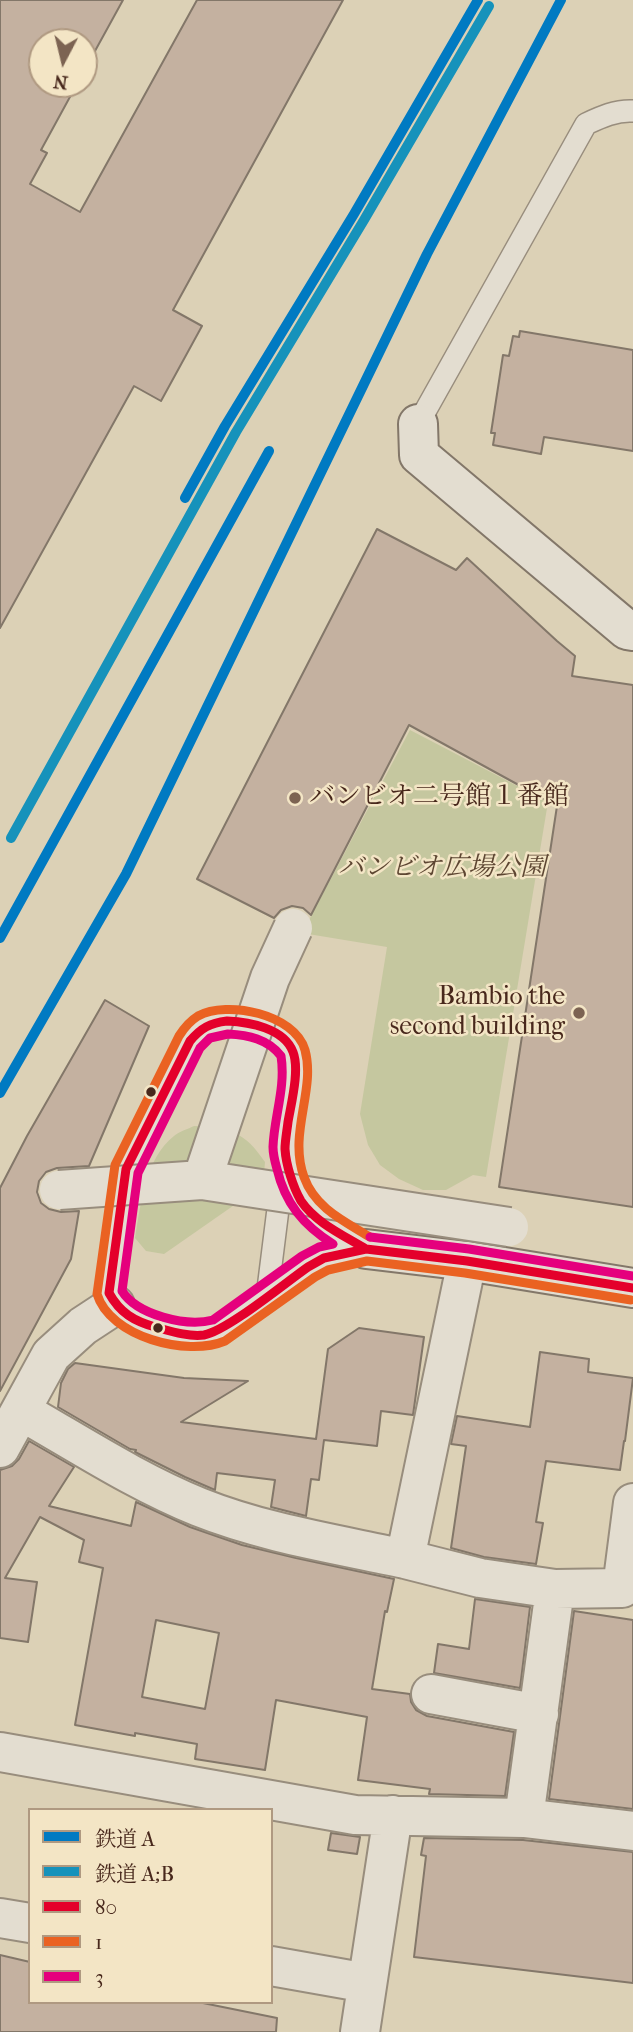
<!DOCTYPE html>
<html>
<head>
<meta charset="utf-8">
<style>
	body { margin:0 }
	#map { position:relative; width:633px; height:2032px; overflow:hidden; background:#dcd1b6; font-family:"IM FELL French Canon","Noto Serif JP",serif }
	canvas { display:block }
	.legend { position:absolute; left:28px; top:1808px; width:245px; height:196px; box-sizing:border-box; background:#f3e5c5; border:2px solid #af9981; margin:0; padding:9px 12px; list-style:none; font-size:21px; color:#48281c }
	.legend li { display:flex; align-items:center; gap:14px; height:35px }
	.legend b { width:35px; border:2px solid #af9981 }
	.north { position:absolute; left:28px; top:28px; width:70px; height:70px; box-sizing:border-box; background:#f3e5c5; border:2px solid #af9981; border-radius:50%; rotate:187deg; font-size:19px; font-weight:700; line-height:28px; text-align:center; color:#48281c }
	.north::after { content:''; display:block; margin:auto; width:24px; height:32px; background:#7c6352; clip-path:polygon(50% 0,100% 100%,50% 72%,0 100%) }
</style>
</head>
<body>
<div id="map">
<canvas width="633" height="2032"></canvas>
<ul class="legend">
<li><b style="height:9px;background:#007ac2"></b>鉄道 A</li>
<li><b style="height:9px;background:#1692bb"></b>鉄道 A;B</li>
<li><b style="height:9px;background:#e4002b"></b>80</li>
<li><b style="height:9px;background:#ea6222"></b>1</li>
<li><b style="height:9px;background:#e5007d"></b>3</li>
</ul>
<div class="north">N</div>
</div>
<script>
const ctx = document.querySelector('canvas').getContext('2d');
ctx.lineJoin = 'round';
function paint(path, color) { ctx.fillStyle = color; ctx.fill(path, 'evenodd'); }
function strokePath(path, color, width, dash) { ctx.strokeStyle = color; ctx.lineWidth = width; ctx.lineCap = dash ? 'butt' : 'round'; ctx.setLineDash(dash || []); ctx.stroke(path); }
function drawText(font, color, halo, rows, align = 'center') {
  ctx.font = font + ' "IM FELL French Canon","Noto Serif JP",serif'; ctx.lineWidth = 5; ctx.setLineDash([]); ctx.textBaseline = 'middle'; ctx.strokeStyle = halo; ctx.fillStyle = color; for (const [text, x, y, turn = 0] of rows) {
    ctx.save(); ctx.translate(x, y); ctx.rotate((+turn || 0) * Math.PI / 180); ctx.textAlign = isNaN(turn) ? turn : align; if (halo) ctx.strokeText(text, 0, 0); ctx.fillText(text, 0, 0); ctx.restore();
  }
}
paint(new Path2D(`
	M410 730 548 802 486 1177 473 1175 446 1190H423L399 1179 380 1165 368 1145 360 1114 387 947 302 933Z
	M194 1126C229 1127 245 1132 265 1162L263 1185 164 1254 146 1251 135 1238C141 1203 145 1159 174 1136 180 1131 188 1129 194 1126Z`), '#c5c79f');
const building = new Path2D(`
	M0 0H123L84 71V42H42V84H77L41 150 47 153 30 184 80 212 197 0H343L173 310 202 326 161 401 134 386 0 628Z
	M520 331 633 350V451L544 437 541 454 493 445 495 433H491L503 355 509 356 513 336 519 337Z
	M377 529 456 570 467 558 557 641 575 656 572 676 633 685V1207L499 1187 557 806 409 725 311 915 303 908 292 906 281 910 274 918 197 879Z
	M105 1000 149 1026 89 1166 57 1168 46 1172 39 1181 37 1192 41 1203 49 1209 61 1212 79 1211 71 1259 0 1391V1188L27 1136Z
	M359 1328 424 1337 413 1415 381 1411 377 1446 324 1440 319 1480 311 1479 306 1516 271 1507 275 1480 217 1473 215 1490 185 1477 135 1452 136 1450 130 1449 58 1407 61 1383 68 1369 75 1363 184 1378 248 1381 181 1422 316 1439 328 1349Z
	M540 1352 589 1359 588 1372 633 1378 625 1441H624L620 1470 546 1461 536 1522 543 1523 536 1564 484 1557 451 1548 466 1446 451 1444 457 1416 530 1427Z
	M29 1441 74 1467 49 1506 131 1526 136 1502 190 1527 242 1545 296 1558 394 1579 387 1612 385 1611 372 1689 410 1694 411 1702 416 1710 427 1716 514 1732 505 1796 429 1794 430 1789 358 1780 367 1717 276 1700 265 1770 195 1759 197 1744 135 1733V1736L75 1725 103 1568 79 1562 84 1540 40 1517 5 1578 37 1582 28 1642 0 1638V1470L12 1466 19 1459ZM156 1620 219 1633 205 1709 142 1697Z
	M475 1599 530 1607 520 1688 434 1673 438 1644 469 1649Z
	M574 1611 633 1620V1809L549 1799Z
	M331 1833 360 1837 357 1854 328 1850Z
	M424 1838 523 1840 633 1852V1983L414 1957 426 1856 421 1855Z
	M0 1955 30 1962V2002H198L277 2018 276 2032H0Z`);
paint(building, '#c4b1a0');
strokePath(building, '#837769', 2);
const lane = new Path2D(`
	M418 424 586 124C601 117 616 110 633 111
	M218 1022C253 1023 294 1027 295 1072L285 1149 292 1180 301 1200 313 1214 326 1225 366 1249 324 1258 308 1267 218 1331C210 1333 204 1336 196 1335 176 1334 128 1321 115 1305 109 1297 109 1289 110 1279L126 1169 190 1041C198 1030 205 1025 218 1022Z
	M267 1297 281 1185`);
const street = new Path2D(`
	M21 1411C79 1444 137 1482 199 1507 264 1533 336 1544 405 1559L467 1261
	M0 1448 51 1355 83 1326 115 1305
	M405 1559 480 1578 555 1589
	M431 1694 539 1714
	M0 1752 355 1815 524 1818 633 1831
	M524 1818 555 1589 622 1588 633 1503
	M0 1918 30 1923
	M271 1966 367 1983
	M360 2032 393 1815`);
const secondary = new Path2D(`
	M418 424 419 455 627 630 633 631
	M366 1249 467 1261 633 1288`);
strokePath(lane, '#988d7d', 24);
strokePath(street, '#988d7d', 42);
strokePath(secondary, '#837769', 42);
strokePath(lane, '#e3ddd0', 21);
strokePath(street, '#e3ddd0', 38);
strokePath(secondary, '#e3ddd0', 38);
const streetBridge = new Path2D(`
	M202 1180 270 978 293 928
	M59 1190 202 1180 509 1227`);
strokePath(streetBridge, '#988d7d', 42, []);
strokePath(streetBridge, '#e3ddd0', 38);
strokePath(new Path2D(`
	M227 1021C249 1022 284 1028 293 1052 300 1070 291 1104 288 1122 287 1131 285 1141 285 1149 286 1165 293 1187 301 1201 316 1223 343 1235 366 1249L324 1258 308 1267C285 1283 227 1331 204 1335 188 1337 170 1331 155 1327 134 1321 120 1313 109 1293L126 1169 190 1041C201 1028 210 1023 227 1021Z
	M366 1249 467 1261 633 1288`), '#e4002b', 9);
strokePath(new Path2D(`
	M370 1237C344 1221 315 1208 304 1177 288 1133 316 1090 305 1050 295 1014 227 1000 198 1016 190 1021 184 1028 179 1036L115 1165 97 1294C110 1337 187 1357 225 1341L315 1277 328 1270 367 1261 465 1273 631 1300`), '#ea6222', 9);
strokePath(new Path2D(`
	M228 1034C248 1035 268 1039 281 1056 286 1087 274 1117 273 1147 273 1154 275 1162 277 1169 285 1203 303 1225 333 1244L319 1247 302 1256 213 1320C186 1327 137 1315 122 1291L138 1173 200 1048 210 1038Z
	M370 1237 469 1249 633 1276`), '#e5007d', 9);
strokePath(new Path2D(`
	M185 498 225 426 354 214 478 0
	M0 938 269 451
	M0 1093 126 874 427 254 561 0`), '#007ac2', 10);
strokePath(new Path2D(`
	M11 838 236 432 364 220 489 6`), '#1692bb', 10);
for (const [x, y, r, color] of [
	[295,798,7,"#7c6352"],
	[579,1013,7,"#7c6352"],
	[151,1092,6,"#48281c"],
	[158,1328,6,"#48281c"]
]) { const dot = new Path2D(); dot.arc(x, y, r, 0, 2 * Math.PI); ctx.fillStyle = color; ctx.fill(dot); strokePath(dot, '#f3e5c5', 2.5); }
drawText('26px', '#48281c', '#f3e5c5', [
	["バンビオ二号館１番館",309,798],
	["Bambio the",565,998,"right"],
	["second building",565,1028,"right"]
], 'left');
drawText('italic 26px', '#5d4632', '#f3e5c5', [
	["バンビオ広場公園",442,869]
]);
</script>
</body>
</html>
